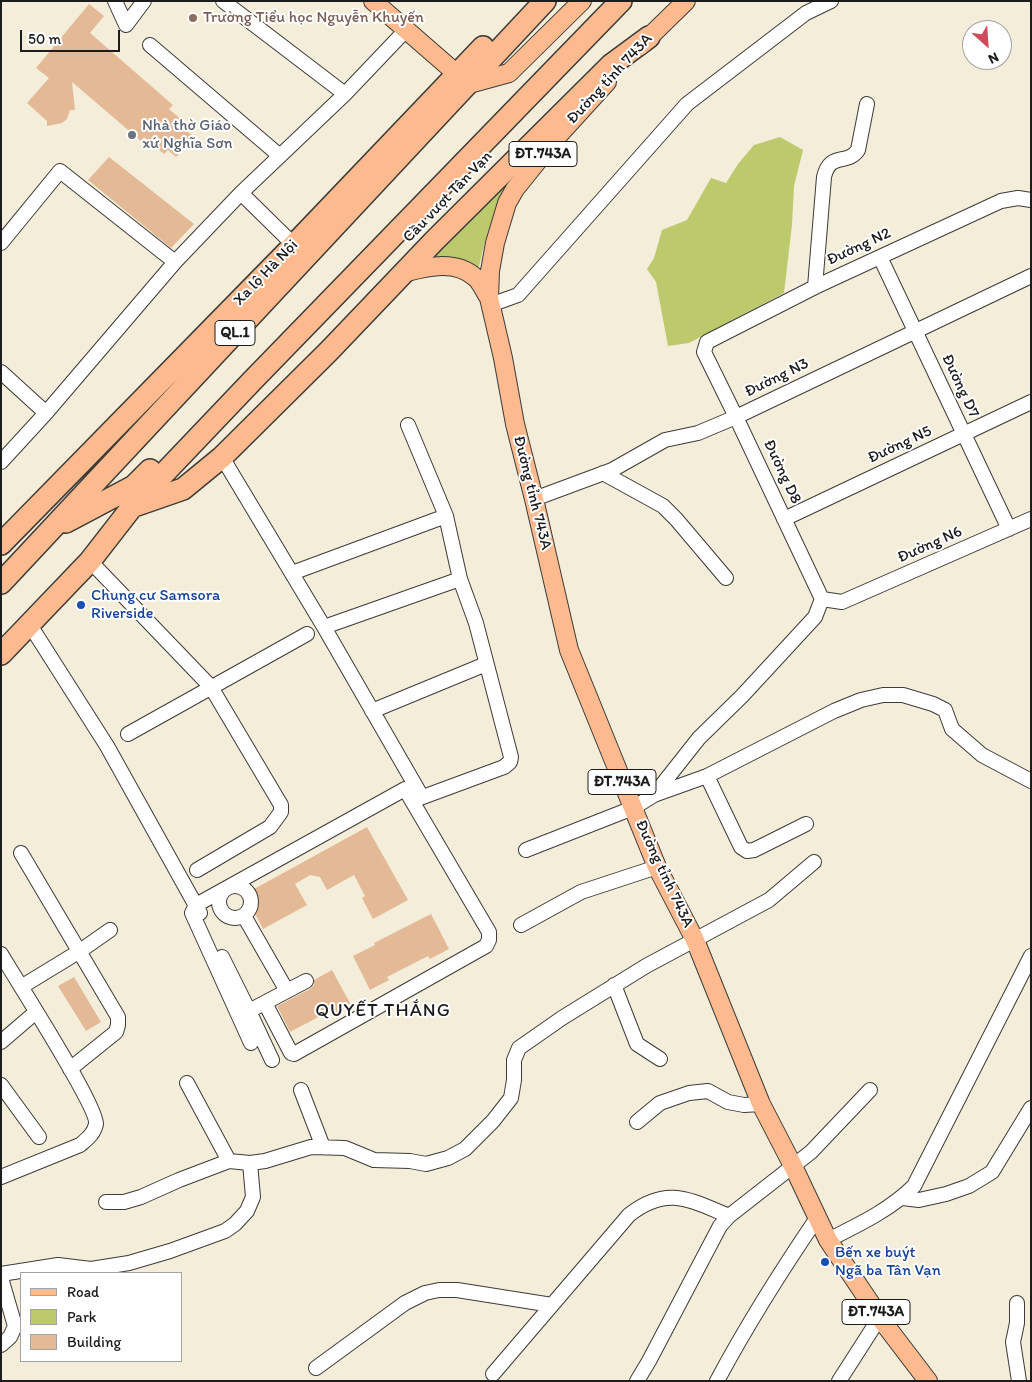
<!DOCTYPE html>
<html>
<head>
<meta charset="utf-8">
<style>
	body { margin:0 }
	#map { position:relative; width:1032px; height:1382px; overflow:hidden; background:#f4edd9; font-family:Itim,sans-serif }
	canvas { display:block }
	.frame { position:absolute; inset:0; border:2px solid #1c1c1c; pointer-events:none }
	.legend { position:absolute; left:20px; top:1272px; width:162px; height:90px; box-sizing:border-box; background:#fff; border:1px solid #a4a4a4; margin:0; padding:6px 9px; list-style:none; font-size:15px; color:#1c1c1c }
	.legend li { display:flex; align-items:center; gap:10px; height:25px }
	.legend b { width:25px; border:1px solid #a4a4a4 }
	.north { position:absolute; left:962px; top:20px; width:50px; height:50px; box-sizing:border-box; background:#fff; border:1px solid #a4a4a4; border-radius:50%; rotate:154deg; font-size:14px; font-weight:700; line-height:20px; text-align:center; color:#1c1c1c }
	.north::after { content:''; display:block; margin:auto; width:18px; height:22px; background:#d1495b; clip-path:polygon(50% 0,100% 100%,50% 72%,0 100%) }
	.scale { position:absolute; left:20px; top:30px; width:100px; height:22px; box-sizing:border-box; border:2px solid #1c1c1c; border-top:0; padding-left:6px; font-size:15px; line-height:18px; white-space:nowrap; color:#1c1c1c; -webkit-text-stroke:4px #fff; paint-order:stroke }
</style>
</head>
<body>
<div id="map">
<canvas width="1032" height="1382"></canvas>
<div class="frame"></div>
<ul class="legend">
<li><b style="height:6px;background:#fcba8e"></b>Road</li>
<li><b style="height:14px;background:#bcca6d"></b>Park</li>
<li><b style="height:14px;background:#e3ba95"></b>Building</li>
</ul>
<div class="north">N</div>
<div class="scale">50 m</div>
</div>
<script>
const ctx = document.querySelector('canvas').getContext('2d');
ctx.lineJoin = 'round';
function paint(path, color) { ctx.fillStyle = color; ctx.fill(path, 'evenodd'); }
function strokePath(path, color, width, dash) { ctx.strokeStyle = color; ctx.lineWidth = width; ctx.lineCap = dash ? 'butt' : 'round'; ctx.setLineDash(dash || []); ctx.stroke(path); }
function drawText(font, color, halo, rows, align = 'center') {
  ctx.font = font + ' Itim,sans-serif'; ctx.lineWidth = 4; ctx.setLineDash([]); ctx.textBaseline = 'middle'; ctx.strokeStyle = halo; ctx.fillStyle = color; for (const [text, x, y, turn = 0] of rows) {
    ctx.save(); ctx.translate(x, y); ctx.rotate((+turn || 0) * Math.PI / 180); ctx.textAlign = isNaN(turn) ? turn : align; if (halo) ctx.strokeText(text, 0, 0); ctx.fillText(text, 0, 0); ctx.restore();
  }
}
paint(new Path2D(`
	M780 137 803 150 794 186 792 225 784 293 689 343 668 346 656 282 647 269 654 258 662 230 687 220 711 178 726 183 738 164 754 145Z
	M514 170C496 205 486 233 478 272 462 255 451 256 429 258Z`), '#bcca6d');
paint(new Path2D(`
	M89 4 104 16 90 33 173 105 169 109 189 126 186 130 194 137 176 157 168 150 164 154 144 137 141 141 72 82 75 110H70L67 119 62 123 47 126V121L27 103 49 78 36 68Z
	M109 157 194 224 171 248 88 180Z
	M367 827 408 900 373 919 362 898 365 896 354 875 327 890 320 877 310 875 295 884 307 905 263 929 245 894Z
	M431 914 449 949 430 959 428 956 387 977 389 980 370 990 353 956 375 945 374 943Z
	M332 970 351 1005 332 1015 330 1011 290 1032 277 1006 310 989 314 985V980Z
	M74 977 101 1022 86 1031 58 986Z`), '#e3ba95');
const minor = new Path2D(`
	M115 1 126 25 144 1
	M223 1 345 94
	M150 45 280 156
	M241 193 299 250
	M1031 200 1018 198 1001 201 815 287 707 342 704 352 736 417 822 599 842 602 1031 519
	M1 243 60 171 175 262
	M880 257 1009 529
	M815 287 824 177C830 151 847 166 858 150L867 104
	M490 305 518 295 687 104 806 13 831 1
	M1 372 46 413
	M408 425 446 516 460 579 476 623 511 757 510 762 504 767 412 801
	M222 457 324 627 422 797
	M1 462 46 413 175 262 241 193 345 94 405 31
	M603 473 663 506 676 519 726 578
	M534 499 612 470 665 440 698 433 736 417 1031 276
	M784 519 1031 402
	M90 561 211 687 281 805V812L270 827 197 870
	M292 573 446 516
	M30 625 107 746 200 913
	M324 627 460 579
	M372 711 486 664
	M128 734 307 634
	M707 776 741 847 747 851 754 850 806 824
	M654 795 699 738 742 696 815 617 822 599
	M526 850 633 808 654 795 707 776 834 711 861 700 883 695H903L933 704 945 710 952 729 982 755 1031 781
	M21 853 118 1017V1025L116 1032 70 1069
	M219 902a16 16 0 1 1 32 0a16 16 0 1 1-32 0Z
	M244 916 287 991
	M521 925 581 892 657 867
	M1 954C15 978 98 1107 96 1124 94 1134 87 1139 80 1145L1 1177
	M222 957 249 1011 306 981
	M614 985 637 1044 660 1059
	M21 987 80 951 110 930
	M249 1011 272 1060
	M1 1042 36 1012
	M251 1043 192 913 196 905 405 789 489 932V940L486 946 294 1054 291 1053 265 1003
	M187 1083 229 1161
	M1 1085 39 1137
	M301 1090 323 1147
	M637 1122 660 1103 689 1093 708 1091 728 1102 744 1105 761 1104
	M903 1198 919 1200 946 1194 969 1186 992 1172 1031 1108
	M106 1202H124L141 1197 179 1180 229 1161 250 1163 265 1161 311 1147 345 1148 374 1160 410 1161 426 1164 448 1158 465 1149 493 1121 511 1098 514 1080V1060L519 1048 562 1018 646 966 769 900 814 862
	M828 1240C858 1225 890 1210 914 1186L1031 956
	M1 1274 58 1265 91 1269 129 1263 170 1251 225 1231 235 1224 247 1211 253 1197 250 1163
	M1 1278 15 1326 10 1337 1 1345
	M1017 1303V1323L1013 1342 1019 1381
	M316 1368 405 1303 425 1293 439 1290H457L552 1305
	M493 1374 629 1215C667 1185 690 1200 729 1216
	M637 1381 649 1361 720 1226 729 1216 811 1152 870 1090
	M717 1381C747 1325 781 1271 817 1218
	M839 1381 880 1317`);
const major = new Path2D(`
	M373 1 457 74
	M640 46 686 1
	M607 82 556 138 515 189 507 203 495 243 490 271 489 298 503 358 515 424 534 499 569 650 657 867 695 940 761 1104 793 1166 828 1240 883 1322 928 1381
	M469 84 509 73 582 1
	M403 273C427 267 455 259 476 278 481 283 485 292 489 298`);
const highway = new Path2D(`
	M137 505 183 489 222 457 328 352 435 240 611 65 649 37
	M66 522 134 486 150 470
	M1 544 294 245 483 47
	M1 583 545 1
	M1 654 90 561 132 507 252 381 621 1`);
strokePath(minor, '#3c3b38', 16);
strokePath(major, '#3c3b38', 20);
strokePath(highway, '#3c3b38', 24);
strokePath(minor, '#fff', 14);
strokePath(major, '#fcba8e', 18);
strokePath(highway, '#fcba8e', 21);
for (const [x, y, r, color] of [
	[193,18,5,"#8d6e63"],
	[132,135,5,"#6b7280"],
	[81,605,5,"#1a4fb4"],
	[825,1262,5,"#1a4fb4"]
]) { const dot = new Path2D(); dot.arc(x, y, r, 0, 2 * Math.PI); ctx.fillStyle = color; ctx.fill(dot); strokePath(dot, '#fff', 2); }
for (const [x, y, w] of [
	[543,154,68],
	[235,333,40],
	[622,782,68],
	[876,1312,68]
]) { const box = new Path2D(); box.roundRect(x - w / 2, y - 12.5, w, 25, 4); ctx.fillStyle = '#fff'; ctx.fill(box); strokePath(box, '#1c1c1c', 1); }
drawText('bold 15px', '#1c1c1c', null, [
	["ĐT.743A",543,154],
	["QL.1",235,333],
	["ĐT.743A",622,782],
	["ĐT.743A",876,1312]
]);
drawText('16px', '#785e54', '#fff', [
	["Trường Tiểu học Nguyễn Khuyến",203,18]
], 'left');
drawText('16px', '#1c1c1c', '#fff', [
	["Đường tỉnh 743A",610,79,-47],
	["Cầu vượt Tân Vạn",448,197,-46],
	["Đường N2",859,247,-25],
	["Xa lộ Hà Nội",266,273,-46],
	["Đường N3",777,378,-26],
	["Đường D7",960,386,65],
	["Đường N5",900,445,-25],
	["Đường D8",782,472,65],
	["Đường tỉnh 743A",532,493,76],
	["Đường N6",930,545,-24],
	["Đường tỉnh 743A",664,874,65]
]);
drawText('16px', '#5b616d', '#fff', [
	["Nhà thờ Giáo",142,126],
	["xứ Nghĩa Sơn",142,144]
], 'left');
drawText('16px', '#164399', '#fff', [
	["Chung cư Samsora",91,596],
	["Riverside",91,614],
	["Bến xe buýt",835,1253],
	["Ngã ba Tân Vạn",835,1271]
], 'left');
ctx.letterSpacing = '1px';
drawText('19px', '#1c1c1c', '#fff', [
	["QUYẾT THẮNG",383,1011]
]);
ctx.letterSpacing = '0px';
</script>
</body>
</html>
